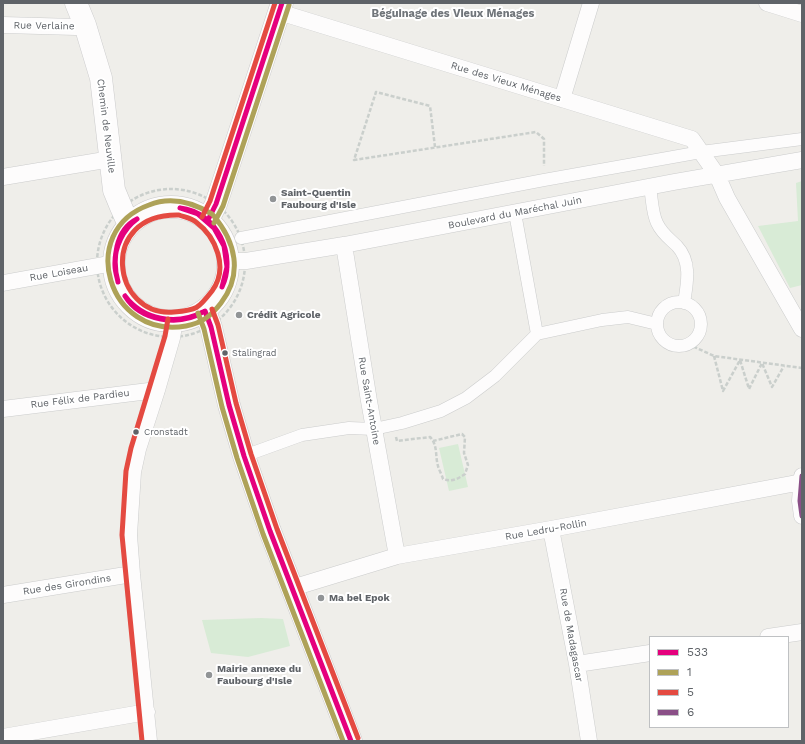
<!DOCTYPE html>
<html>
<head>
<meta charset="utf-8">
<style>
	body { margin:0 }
	#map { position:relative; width:805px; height:744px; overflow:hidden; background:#efeeea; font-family:"Work Sans",sans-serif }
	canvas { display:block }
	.frame { position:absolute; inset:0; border:4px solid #5f6368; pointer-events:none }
	.legend { position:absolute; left:649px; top:636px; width:140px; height:92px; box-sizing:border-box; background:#fff; border:1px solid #bfc1c3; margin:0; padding:5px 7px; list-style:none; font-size:12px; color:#5f6368 }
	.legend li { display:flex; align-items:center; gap:8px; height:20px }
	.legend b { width:20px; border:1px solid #bfc1c3 }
</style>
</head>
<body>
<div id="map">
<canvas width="805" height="744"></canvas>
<div class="frame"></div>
<ul class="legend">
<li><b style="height:5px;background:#e5007d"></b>533</li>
<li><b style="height:5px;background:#aea258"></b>1</li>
<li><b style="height:5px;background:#e44a41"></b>5</li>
<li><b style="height:5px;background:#8a4f87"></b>6</li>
</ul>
</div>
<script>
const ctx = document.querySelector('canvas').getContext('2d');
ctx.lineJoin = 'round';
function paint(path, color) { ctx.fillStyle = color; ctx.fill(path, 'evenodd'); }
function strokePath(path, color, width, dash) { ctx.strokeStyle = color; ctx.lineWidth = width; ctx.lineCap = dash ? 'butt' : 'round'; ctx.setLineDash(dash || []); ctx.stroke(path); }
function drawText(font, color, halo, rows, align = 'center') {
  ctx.font = font + ' "Work Sans",sans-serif'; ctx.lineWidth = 4; ctx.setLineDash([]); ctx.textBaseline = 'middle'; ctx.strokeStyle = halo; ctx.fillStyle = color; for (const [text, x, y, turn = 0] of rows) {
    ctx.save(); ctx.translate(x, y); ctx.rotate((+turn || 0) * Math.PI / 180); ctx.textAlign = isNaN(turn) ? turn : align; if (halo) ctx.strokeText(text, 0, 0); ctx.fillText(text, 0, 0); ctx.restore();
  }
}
paint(new Path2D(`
	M802 181V285L790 288 758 226 798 221 796 183Z
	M458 444 468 487 449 491 439 448Z
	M261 618 283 619 290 646 248 657 211 653 202 620Z`), '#d8ebd6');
const pedestrian = new Path2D(`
	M650 187C652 198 652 213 657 223 662 234 670 239 677 246 692 262 687 284 684 303
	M241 238 544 180 701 152 802 139
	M657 324a22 22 0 1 1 44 0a22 22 0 1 1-44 0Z
	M537 334 602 320 628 317 657 324
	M244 456 302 435 349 428 374 429 402 423 441 411 466 398 495 376 537 334 515 213`);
const minor = new Path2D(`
	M767 3 802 14
	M279 12 692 139 717 175 727 198 802 329
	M3 25 76 27 85 25
	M562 99 591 3
	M3 177 111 159
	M344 245 369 401 397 556
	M228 261H246L344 245 674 182 802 160
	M3 283 114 263
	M3 409 157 390
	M802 476 800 501 802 516
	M551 529 577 664 589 741
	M292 588 397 556 551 529 802 482
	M3 595 132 574
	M768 637 802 632
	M577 664 650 653
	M3 737 147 712
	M149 741 132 574 129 535 133 472 138 449 157 390 172 338 175 320`);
const secondary = new Path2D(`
	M76 3 85 25 101 78 114 190 121 207 129 225
	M114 264a57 57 0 1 1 114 0a57 57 0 1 1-114 0Z
	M208 220 216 204 282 3
	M205 311 211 327 229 405 244 456 270 531 351 741`);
strokePath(pedestrian, '#cbcccc', 13);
strokePath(minor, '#cbcccc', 17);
strokePath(secondary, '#cacacb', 23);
strokePath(new Path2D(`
	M435 147 430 106 376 92 354 160 536 132 544 139V166
	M97 263a74 74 0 1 1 148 0a74 74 0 1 1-148 0Z
	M688 344 714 356 802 368
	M714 356 723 391 740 360 749 389 762 363 772 387 784 366
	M396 437 397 441 430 437C438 445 435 456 438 466 439 470 442 475 443 479 452 482 458 479 465 474L468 465 464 453 465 437 462 434 433 441`), '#cacfcc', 2.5, [4, 2]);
strokePath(pedestrian, '#fdfcfc', 12);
strokePath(minor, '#fdfcfc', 16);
strokePath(secondary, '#fdfcfc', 22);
strokePath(new Path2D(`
	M180 208C217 212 237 255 222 287
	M180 208 198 214 214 228 224 246 227 267 222 287
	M208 220 216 204 282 3
	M118 282C112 260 115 230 137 219
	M118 282C117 277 115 271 115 266 114 248 123 229 137 219
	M125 296C143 320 176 326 203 312
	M125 296C140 321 179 327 203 312
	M205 311 211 327 229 405 244 456 270 531 351 741`), '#e5007d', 5);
strokePath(new Path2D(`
	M212 214C192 202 171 196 149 205 76 231 108 340 186 326 202 323 211 316 221 303 243 274 236 242 213 215
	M214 223 223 206 289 5
	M198 313 204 329 222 407 237 458 263 534 343 741`), '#aea258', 5);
strokePath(new Path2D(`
	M179 215C184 217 191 218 196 222 216 237 229 268 212 291 198 309 197 310 174 312 112 318 97 213 179 215Z
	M202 217 210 201 275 3
	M212 309 218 325 236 403 251 454 277 529 358 738
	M142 741 122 535 126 471 131 448 165 336 168 319`), '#e44a41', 5);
strokePath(new Path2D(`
	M802 476 800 501 802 516`), '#8a4f87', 5);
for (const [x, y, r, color] of [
	[273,199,4,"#919496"],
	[239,315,4,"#919496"],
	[225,353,3.5,"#5f6368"],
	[136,432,3.5,"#5f6368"],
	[321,598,4,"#919496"],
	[209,675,4,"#919496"]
]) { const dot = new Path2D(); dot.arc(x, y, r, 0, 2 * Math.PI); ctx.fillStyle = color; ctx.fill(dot); strokePath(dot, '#fff', 1.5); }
drawText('9px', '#5f6368', '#fff', [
	["Stalingrad",232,353],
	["Cronstadt",144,432]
], 'left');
drawText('10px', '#5f6368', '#fff', [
	["Rue Verlaine",44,26,1],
	["Rue des Vieux Ménages",506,82,17],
	["Chemin de Neuville",106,126,83],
	["Boulevard du Maréchal Juin",515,213,-11],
	["Rue Loiseau",59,273,-10],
	["Rue Félix de Pardieu",80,399,-7],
	["Rue Saint-Antoine",369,401,80],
	["Rue Ledru-Rollin",546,530,-10],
	["Rue des Girondins",67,585,-9],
	["Rue de Madagascar",571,635,80]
]);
drawText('bold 10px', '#5f6368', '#fff', [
	["Saint-Quentin",281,193],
	["Faubourg d'Isle",281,205],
	["Crédit Agricole",247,315],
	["Ma bel Epok",329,598],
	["Mairie annexe du",217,669],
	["Faubourg d'Isle",217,681]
], 'left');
drawText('bold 11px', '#70757a', '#fff', [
	["Béguinage des Vieux Ménages",453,14]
]);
</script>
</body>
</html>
